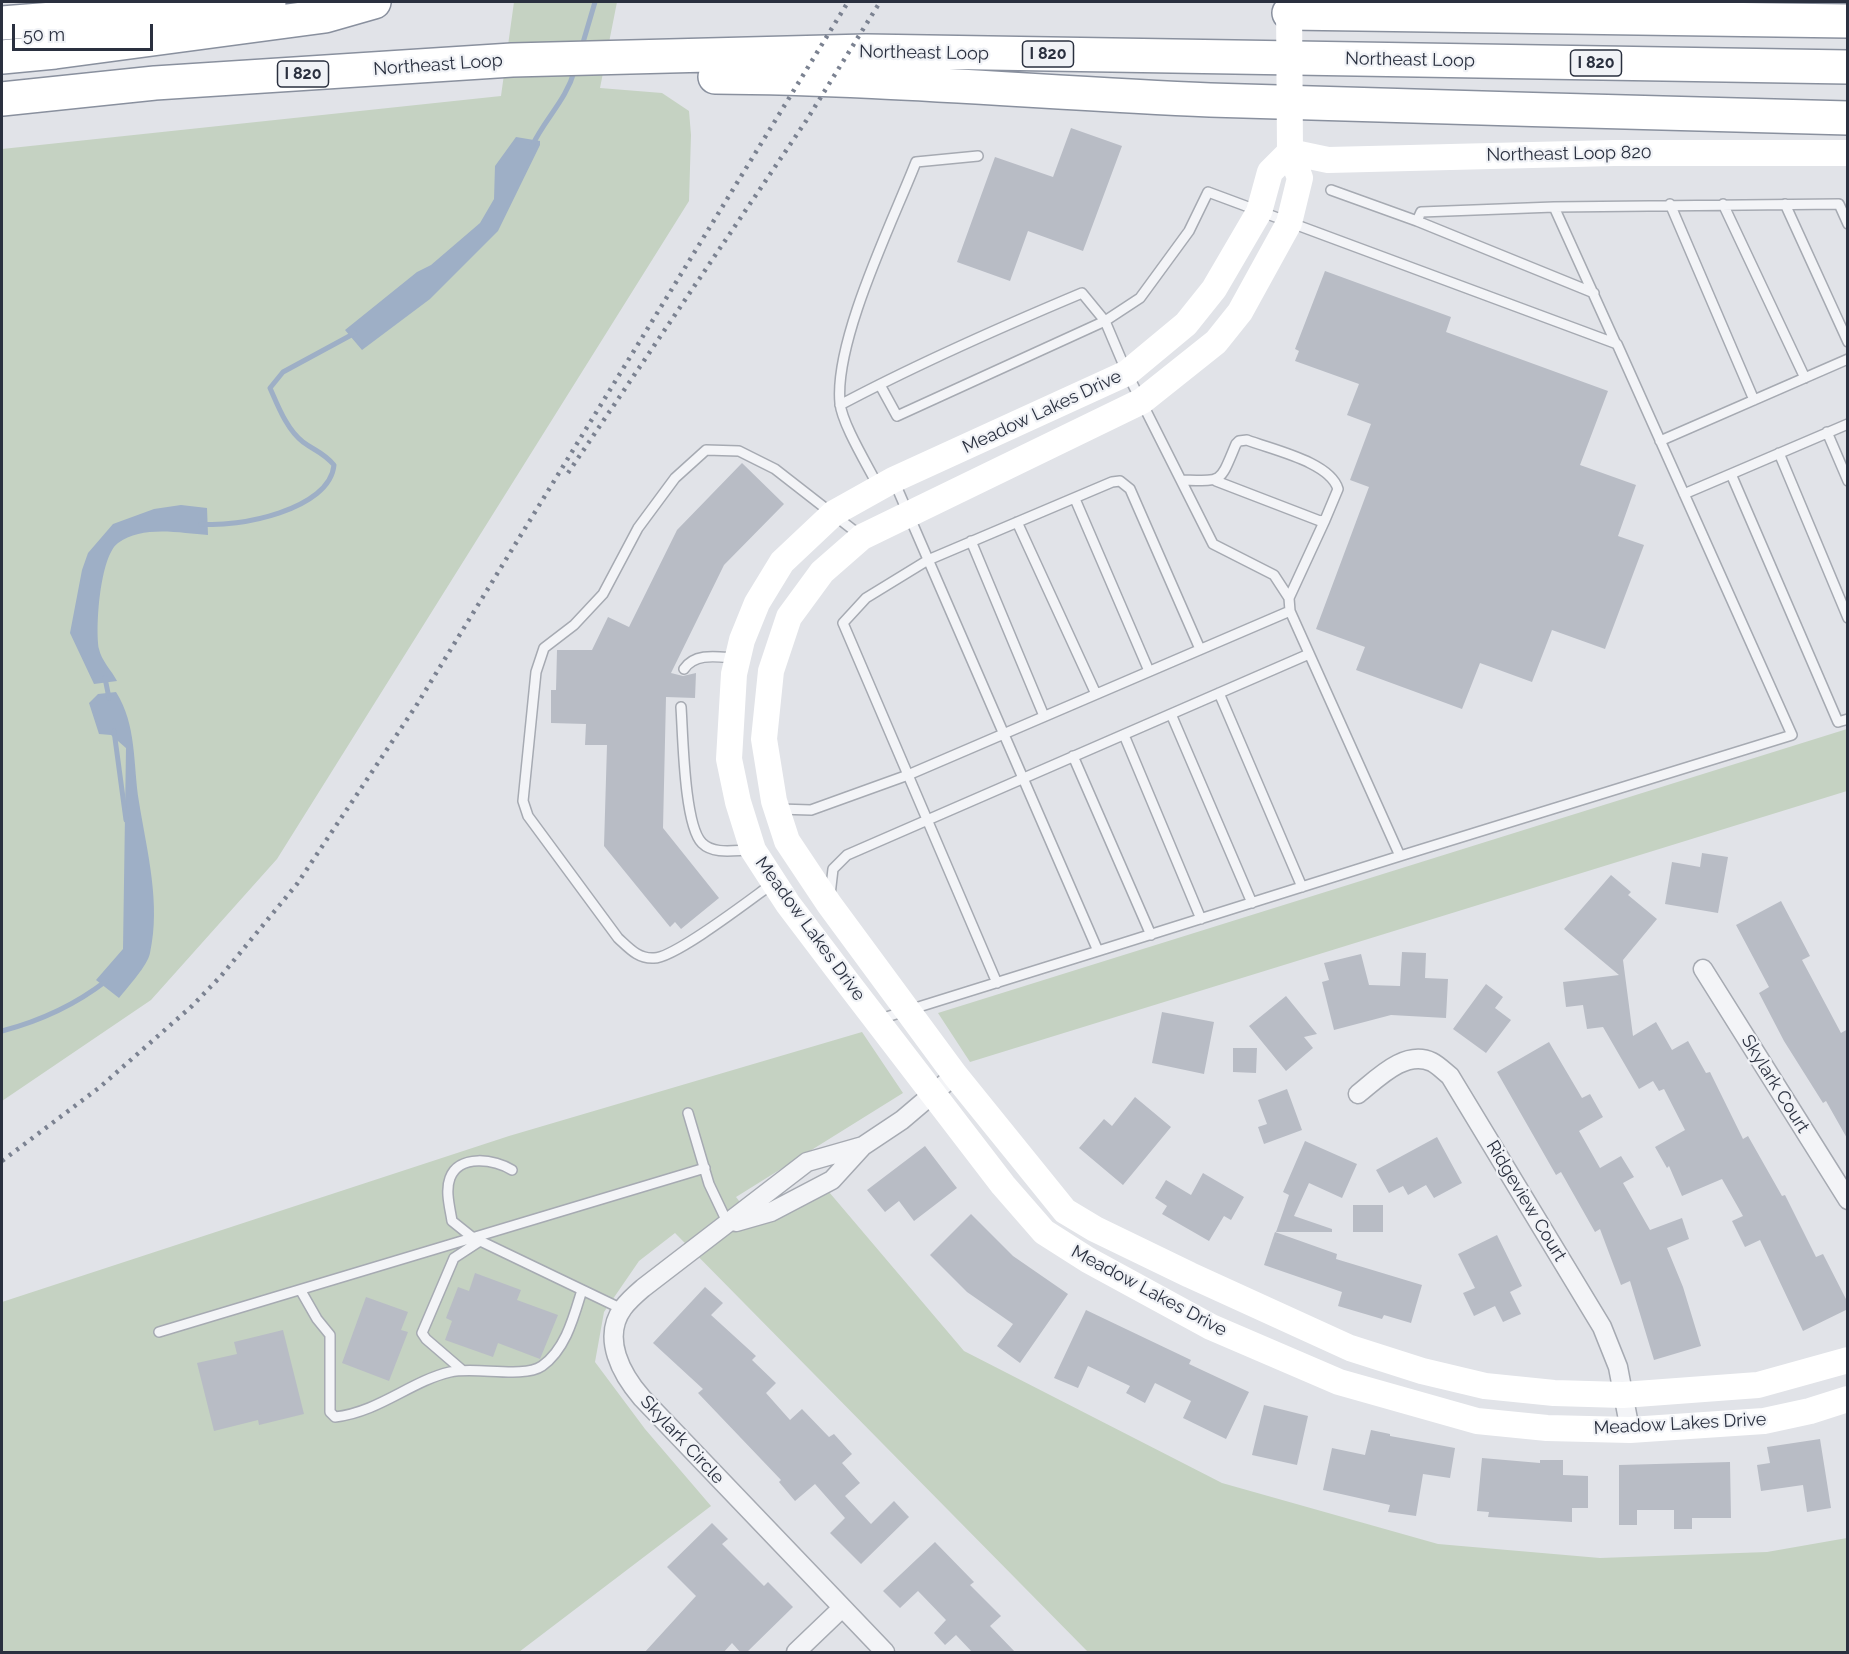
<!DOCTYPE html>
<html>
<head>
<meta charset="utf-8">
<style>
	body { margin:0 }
	#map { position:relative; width:1849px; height:1654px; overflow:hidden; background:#e1e3e8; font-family:Raleway,sans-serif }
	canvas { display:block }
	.frame { position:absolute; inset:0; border:3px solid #2a303f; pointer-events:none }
	.scale { position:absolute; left:12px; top:24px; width:141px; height:27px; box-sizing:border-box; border:3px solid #2a303f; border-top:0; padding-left:8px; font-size:18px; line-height:21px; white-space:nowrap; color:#2a303f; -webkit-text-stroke:4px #f0f2f6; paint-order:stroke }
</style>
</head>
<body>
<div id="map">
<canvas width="1849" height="1654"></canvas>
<div class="frame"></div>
<div class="scale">50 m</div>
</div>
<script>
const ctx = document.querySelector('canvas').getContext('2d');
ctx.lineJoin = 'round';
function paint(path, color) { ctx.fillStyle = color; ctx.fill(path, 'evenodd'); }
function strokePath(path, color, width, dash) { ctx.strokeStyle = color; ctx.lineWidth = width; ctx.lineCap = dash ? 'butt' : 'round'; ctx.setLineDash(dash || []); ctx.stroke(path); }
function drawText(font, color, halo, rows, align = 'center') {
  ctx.font = font + ' Raleway,sans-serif'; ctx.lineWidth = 4.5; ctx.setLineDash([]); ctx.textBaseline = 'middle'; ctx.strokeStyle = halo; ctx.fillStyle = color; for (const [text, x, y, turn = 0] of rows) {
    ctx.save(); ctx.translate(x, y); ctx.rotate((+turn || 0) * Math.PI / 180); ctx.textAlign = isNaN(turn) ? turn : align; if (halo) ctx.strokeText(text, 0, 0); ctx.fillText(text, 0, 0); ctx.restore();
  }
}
paint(new Path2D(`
	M514 2H617L600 88 662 93 689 111 691 135 689 201 277 859 151 1000 2 1101V149L501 96Z
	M1847 729V791L970 1062 938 1013Z
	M862 1032 903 1093 736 1197 758 1225 829 1192 964 1351 1222 1483 1438 1544 1600 1558 1767 1552 1847 1538V1652H1088L675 1233 639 1261 604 1312 595 1362 645 1429 711 1506 519 1652H2V1302L509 1136Z`), '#c5d2c2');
paint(new Path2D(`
	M516 137 540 141V145L498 231 430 299 362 350 345 330 417 272 431 265 480 223 494 199 495 166Z
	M181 505 207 508 208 535C180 533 142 525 118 543 100 556 95 628 99 649 101 660 112 671 117 681L94 684 70 633 82 570 88 553 113 524 154 509Z
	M116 692C137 725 133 764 139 802 147 852 161 903 150 953 148 965 127 988 119 998L96 980 123 949 126 748 111 735 99 734 89 703 98 694Z`), '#9eafc6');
strokePath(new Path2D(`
	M582 46 595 2
	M532 146C546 117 566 101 575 69
	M201 524C237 528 330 510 334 465 323 452 315 451 303 442 287 430 278 406 270 388L283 372 355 333
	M105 678 109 698
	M114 731 126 820
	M2 1031C40 1021 75 1005 106 981`), '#9eafc6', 5);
paint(new Path2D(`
	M1071 128 1122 146 1083 251 1028 231 1010 281 957 262 995 157 1053 177Z
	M1325 271 1451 317 1446 332 1608 391 1580 465 1636 485 1618 536 1644 545 1605 649 1552 630 1532 682 1480 663 1462 709 1356 670 1365 647 1316 629 1369 487 1350 480 1371 424 1347 415 1359 384 1295 361 1299 351 1295 349Z
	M742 463 784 504 724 565 671 673 683 676 696 673 695 698 666 697 663 828 719 898 681 929 675 922 670 927 604 846 607 745H585L586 724 551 723V690H556L557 650H592L608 617 629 627 677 530Z
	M1702 853 1728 857 1718 913 1665 904 1672 862 1700 867Z
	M1611 875 1631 892 1628 895 1657 919 1623 960 1633 1036 1656 1022 1672 1050 1688 1041 1706 1073 1710 1072 1743 1139 1748 1136 1782 1196 1785 1195 1816 1257 1823 1254 1848 1303V1309L1803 1331 1760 1240 1745 1247 1732 1221 1743 1216 1722 1179 1682 1196 1669 1166 1667 1168 1655 1147 1685 1130 1664 1089 1659 1091 1653 1081 1639 1089 1603 1027 1587 1029 1583 1005 1566 1007 1563 982 1619 975 1564 929Z
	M1781 901 1810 956 1802 960 1841 1033 1848 1029V1140L1826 1101 1823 1103 1784 1041 1759 993 1769 987 1736 925Z
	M1402 952 1426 953 1425 978 1448 979 1446 1018 1391 1015 1334 1030 1322 982 1329 980 1324 963 1361 954 1369 985 1400 986Z
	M1486 984 1503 997 1495 1008 1511 1020 1486 1053 1453 1029Z
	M1286 996 1317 1034 1304 1037 1313 1048 1286 1071 1249 1026Z
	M1162 1012 1214 1022 1204 1074 1152 1063Z
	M1549 1042 1582 1098 1590 1094 1603 1117 1579 1131 1600 1168 1621 1156 1634 1177 1623 1183 1650 1230 1682 1218 1689 1239 1667 1248 1683 1287 1701 1346 1654 1360 1630 1281 1621 1285 1600 1229 1595 1232 1561 1172 1556 1175 1497 1072Z
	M1233 1048H1257L1256 1073 1233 1072Z
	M1287 1089 1302 1130 1264 1144 1258 1127 1267 1124 1258 1100Z
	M1135 1097 1171 1127 1123 1185 1079 1148 1104 1119 1112 1126Z
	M1437 1137 1462 1183 1434 1198 1426 1185 1408 1195 1403 1186 1389 1193 1376 1170Z
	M1305 1141 1357 1164 1342 1198 1309 1183 1294 1216 1332 1229V1232H1276L1289 1195 1283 1192Z
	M925 1146 957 1188 914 1221 899 1201 885 1212 867 1190Z
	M1203 1173 1244 1197 1231 1220 1224 1216 1209 1241 1162 1214 1167 1206 1155 1198 1166 1180 1191 1195Z
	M1353 1205H1383V1232H1353Z
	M971 1214 1013 1256 1068 1294 1020 1363 997 1346 1013 1324 967 1292 930 1255Z
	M1275 1232 1337 1254 1336 1259 1422 1285 1411 1323 1384 1315 1382 1319 1338 1306 1342 1292 1264 1265Z
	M1497 1235 1522 1286 1510 1292 1521 1314 1503 1322 1495 1306 1474 1316 1463 1293 1475 1288 1458 1254Z
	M475 1273 521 1290 517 1300 558 1315 540 1359 498 1343 493 1357 445 1340 452 1321 446 1318 458 1287 469 1291Z
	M705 1287 723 1303 711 1315 756 1356 752 1360 776 1383 766 1393 790 1420 802 1409 829 1437 834 1434 852 1454 842 1463 860 1483 845 1496 871 1524 894 1501 909 1517 861 1564 830 1533 845 1518 815 1484 795 1501 779 1482 781 1480 698 1393 703 1389 653 1343Z
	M366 1297 408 1312 401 1330 408 1332 389 1381 342 1363Z
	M1086 1310 1191 1360 1189 1364 1249 1392 1226 1439 1183 1418 1191 1401 1155 1383 1145 1403 1126 1393 1130 1386 1088 1366 1078 1388 1054 1378Z
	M283 1330 304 1414 259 1425 258 1420 214 1431 197 1363 237 1354 234 1342Z
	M1264 1405 1308 1416 1297 1465 1252 1455Z
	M1371 1430 1390 1434V1436L1455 1448 1450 1478 1423 1474 1416 1516 1388 1512 1390 1505 1323 1490 1332 1448 1365 1455Z
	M1820 1439 1831 1508 1807 1512 1803 1485 1761 1491 1757 1465 1770 1463 1767 1447Z
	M1482 1458 1540 1463V1460H1563V1475L1588 1476V1508H1572V1522L1488 1517 1489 1512 1477 1511Z
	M1730 1462 1731 1518H1692V1529H1674V1510H1637V1525H1619V1465Z
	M712 1523 728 1539 722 1544 764 1586 768 1582 793 1607 746 1653H741L732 1643 723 1653H644L696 1596 667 1567Z
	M935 1542 974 1582 970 1585 1001 1616 990 1626 1016 1653H973L956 1635 945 1645 934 1633 946 1620 918 1591 900 1608 883 1591Z`), '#b8bcc5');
const lane = new Path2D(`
	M1331 190 1417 221 1594 293
	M1670 204 1754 400
	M1723 204 1805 378
	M1785 204 1848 342
	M1417 221 1421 212 1554 207
	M1616 344 1554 207 1839 204 1848 224
	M840 405C917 364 1001 327 1082 293L1105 321 1127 373 1213 544 1274 575 1289 598 1290 611 1400 856 1792 735 1617 344 1208 192 1189 231 1140 298 1105 321 897 416 880 385
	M1848 424 1731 474 1838 722 1848 719
	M1827 432 1848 481
	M1660 441 1848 359
	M1779 453 1848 618
	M1181 480C1224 481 1219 484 1236 444L1239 441 1247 440C1273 450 1330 462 1338 489L1325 520 1320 521 1216 481
	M894 481 1098 951 1400 856
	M878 486C868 466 842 424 840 403 834 341 892 223 916 162L978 156
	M1684 494 1731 474
	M1075 499 1149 671
	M1017 522 1096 694
	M971 541 1044 716
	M1289 598 1325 520
	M684 669C695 652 719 657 735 658
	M1219 693 1302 887
	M681 707C683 735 684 825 702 843 714 855 735 850 751 850
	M1171 714 1252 903
	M1124 735 1201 919
	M1073 756 1151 935
	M779 809 811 810 908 775 1290 611
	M772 884C751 899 675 958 654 958 638 959 629 948 618 938L528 816 523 801 536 672 544 648 574 625 603 594 638 528 675 478 706 450 739 451 775 469 861 536
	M830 895 833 869 847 855 1309 654
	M997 983 843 623 866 598 928 560 1112 482 1120 481 1130 489 1200 649
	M880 1019 1098 951
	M688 1113 709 1184 728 1224
	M512 1170C495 1159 459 1154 450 1178 445 1191 450 1208 452 1221L472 1237 622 1309
	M301 1291 317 1319 330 1335V1412L335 1417C379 1412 411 1381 450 1372 475 1366 523 1379 542 1366 566 1349 574 1316 582 1290
	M159 1332 705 1168
	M462 1370 426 1339 422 1333 454 1258 480 1241`);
const street = new Path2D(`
	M1703 969 1848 1200
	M1358 1094C1377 1079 1405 1049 1432 1062 1438 1065 1445 1072 1450 1076L1602 1327 1618 1367 1630 1430
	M863 1146 807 1162 643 1288C636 1294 628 1301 623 1308 601 1338 622 1375 642 1398L885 1652
	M736 1222 771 1212 832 1180 863 1146 902 1120 955 1075
	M796 1652 842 1608`);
const highway = new Path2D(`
	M1289 13 1848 21
	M2 23 269 2
	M2 57 55 52 325 16 374 2
	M715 77C880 78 1045 93 1210 100 1423 108 1635 111 1848 118
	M2 99 155 83 512 60 866 51 1848 67`);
strokePath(lane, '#a6aab2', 12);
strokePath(street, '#a6aab2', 21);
strokePath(highway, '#89909e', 36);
strokePath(lane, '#f3f4f7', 9);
strokePath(street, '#f3f4f7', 18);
strokePath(new Path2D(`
	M1290 152 1270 172 1259 212 1214 289 1186 324 1127 373 893 480 834 513 782 562 757 603 742 640 734 674 729 759 738 802 753 850 788 904 838 970 1003 1185 1044 1232 1088 1260 1211 1327 1339 1382 1477 1421 1547 1428 1630 1430 1764 1421 1810 1411 1848 1399
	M1290 152 1300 178 1289 223 1240 312 1216 342 1142 401 862 537 822 572 789 617 771 671 764 739 774 801 787 841 829 904 955 1075 1065 1211 1095 1229 1190 1275 1350 1348 1422 1371 1485 1386 1554 1393 1623 1395 1758 1385 1848 1360
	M1290 152 1328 160 1614 153H1848`), '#fff', 26);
strokePath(highway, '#fff', 33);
strokePath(new Path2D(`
	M568 473 806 121 880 2
	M2 1161 100 1087 192 1006 221 976 297 884 416 706 848 2`), '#7b8291', 4.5, [3, 6]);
strokePath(new Path2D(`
	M1289 2 1290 152`), '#fff', 26);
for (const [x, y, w] of [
	[1048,54,51],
	[1596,63,51],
	[303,74,51]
]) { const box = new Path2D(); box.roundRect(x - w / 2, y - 13, w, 26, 4.5); ctx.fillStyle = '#f0f2f6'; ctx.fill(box); strokePath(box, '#2a303f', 1.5); }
drawText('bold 16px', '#2a303f', null, [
	["I 820",1048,54],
	["I 820",1596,63],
	["I 820",303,74]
]);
drawText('18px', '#2a303f', '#f0f2f6', [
	["Northeast Loop",924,53,1],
	["Northeast Loop",1410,60,1],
	["Northeast Loop",438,65,-4],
	["Northeast Loop 820",1569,154,-1],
	["Meadow Lakes Drive",1042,412,-25],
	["Meadow Lakes Drive",810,929,54],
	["Skylark Court",1775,1084,58],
	["Ridgeview Court",1526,1201,59],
	["Meadow Lakes Drive",1149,1291,28],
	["Meadow Lakes Drive",1680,1424,-3],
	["Skylark Circle",682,1440,47]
]);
</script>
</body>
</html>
